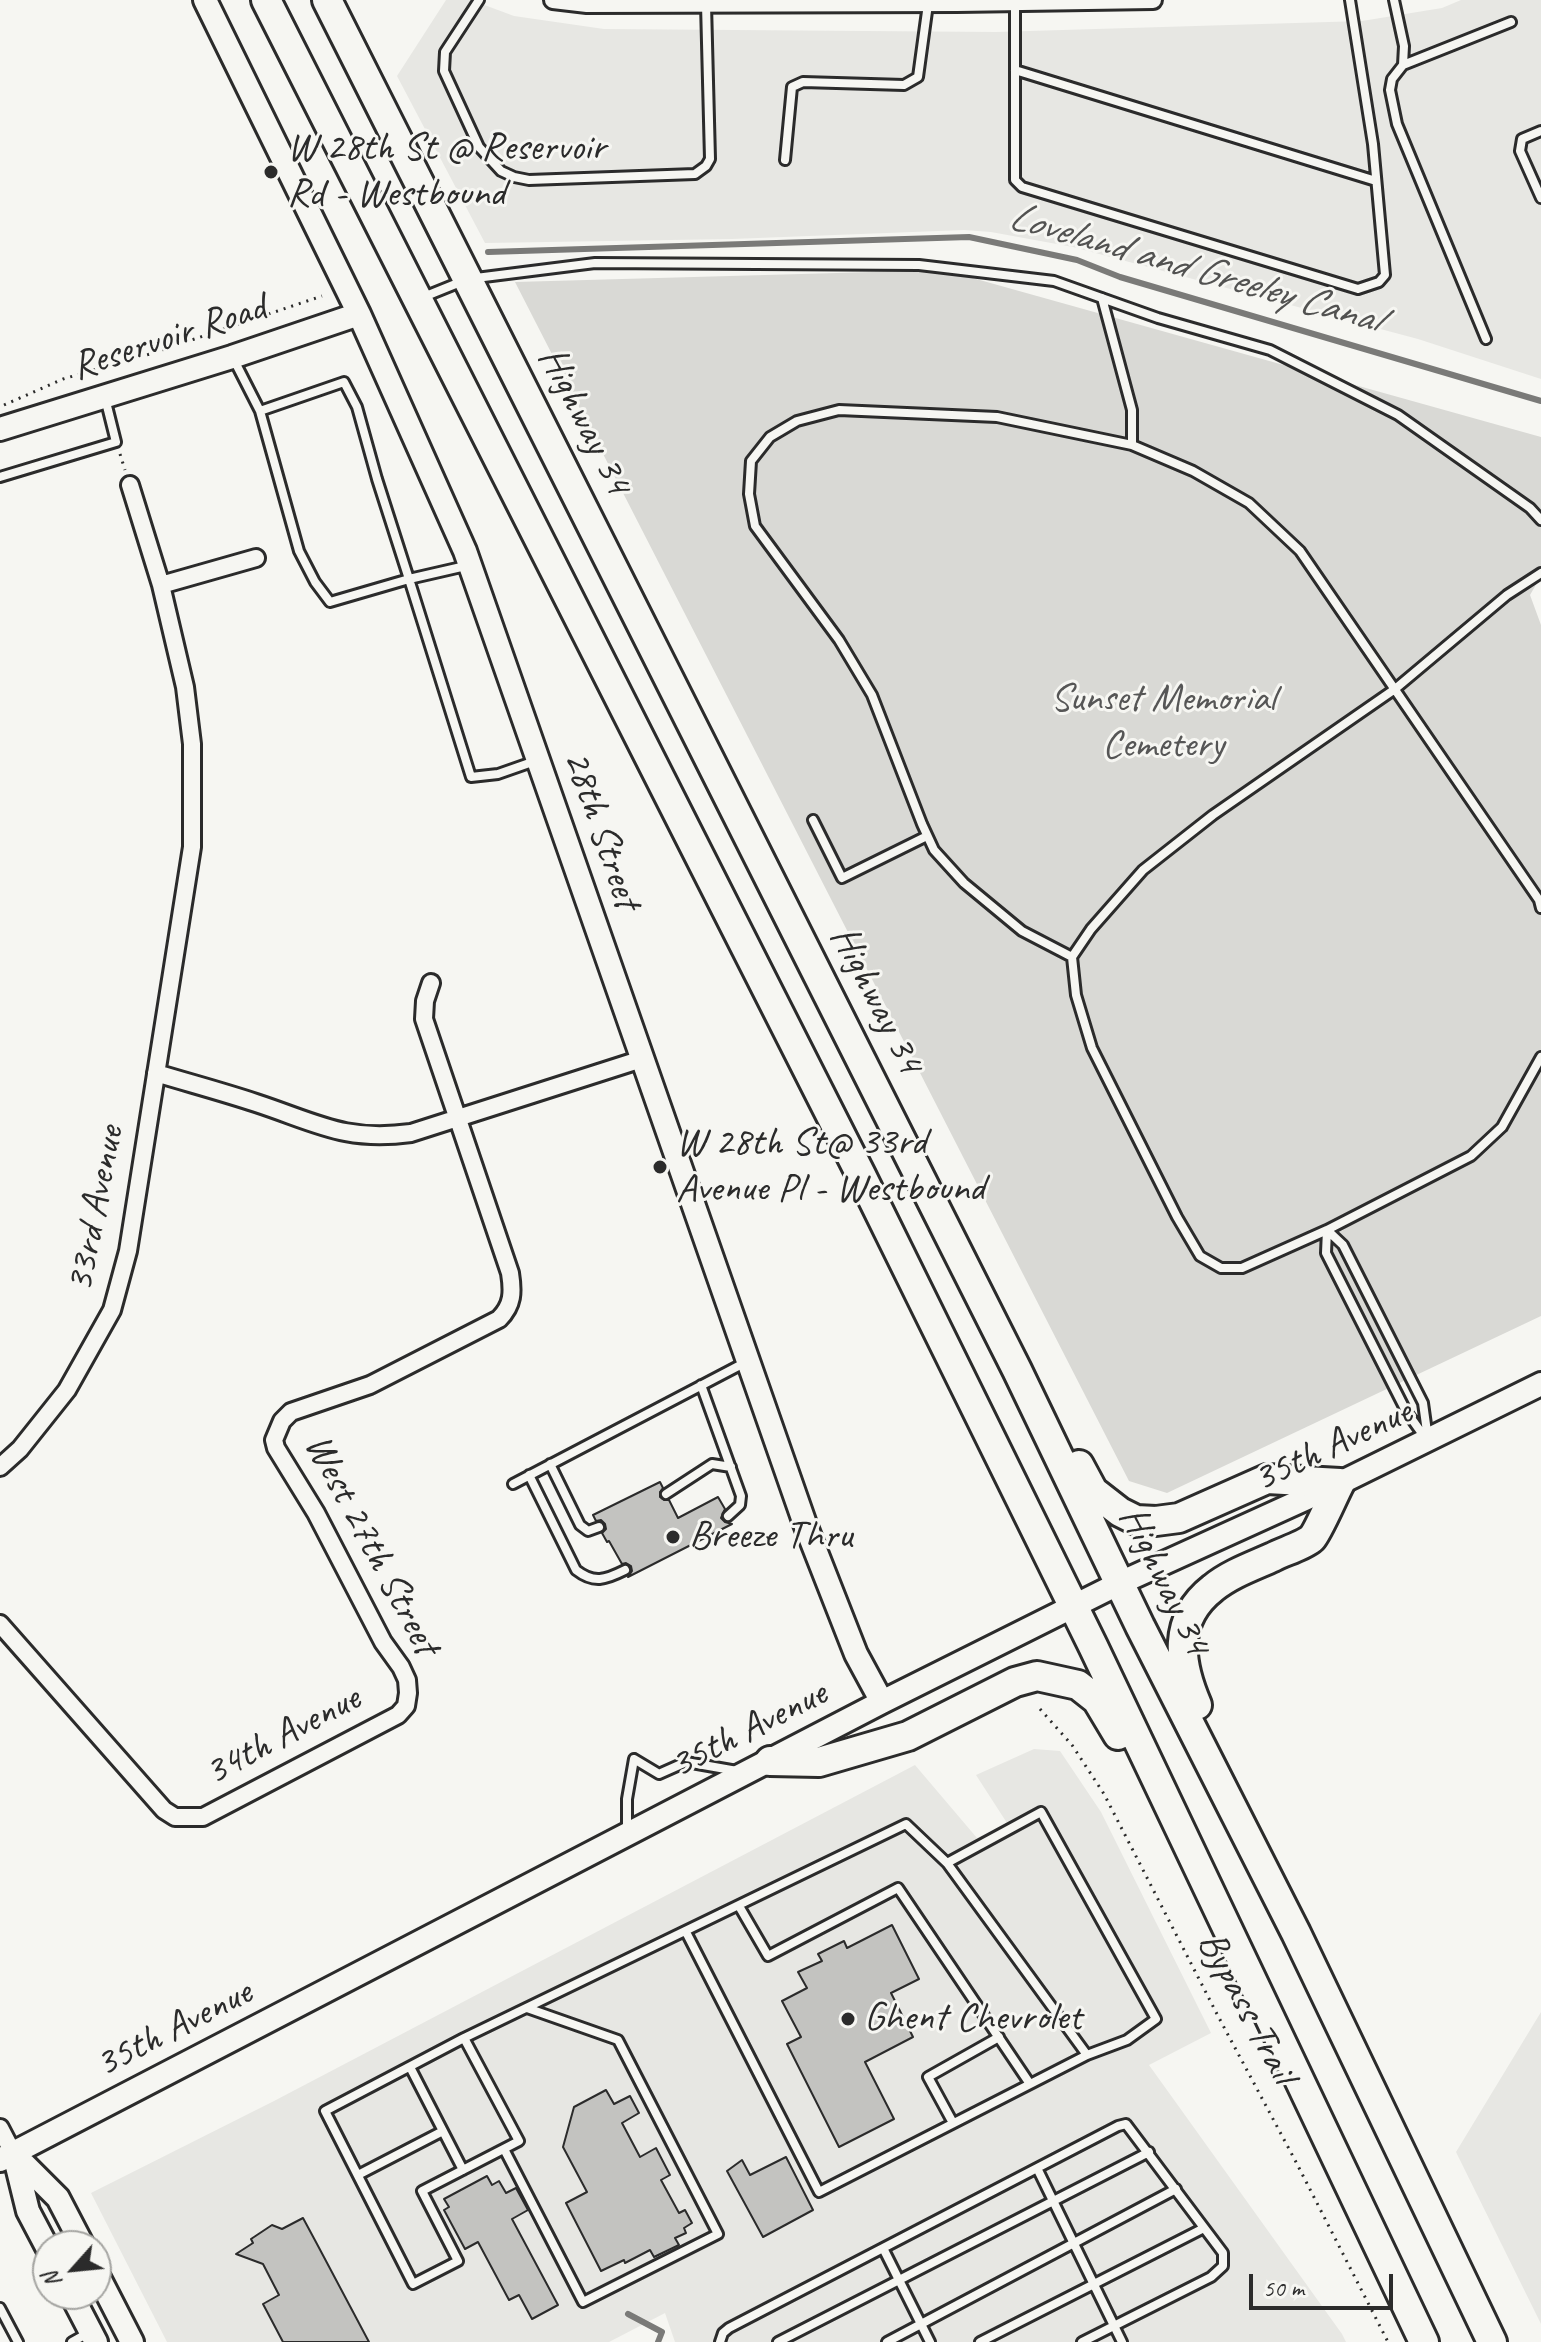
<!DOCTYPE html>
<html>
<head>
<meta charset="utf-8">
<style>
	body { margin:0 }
	#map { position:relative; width:1541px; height:2342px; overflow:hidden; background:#f6f6f2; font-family:Caveat,sans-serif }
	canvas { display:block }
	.north { position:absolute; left:32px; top:2230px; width:80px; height:80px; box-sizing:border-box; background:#f6f6f2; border:2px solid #a5a5a2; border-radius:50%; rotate:243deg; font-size:22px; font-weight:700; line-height:32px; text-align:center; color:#2b2b2b }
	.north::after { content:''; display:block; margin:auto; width:28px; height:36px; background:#2b2b2b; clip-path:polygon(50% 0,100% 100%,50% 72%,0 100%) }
	.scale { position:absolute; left:1249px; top:2274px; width:144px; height:36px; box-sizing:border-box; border:4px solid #2b2b2b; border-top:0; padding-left:10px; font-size:24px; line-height:28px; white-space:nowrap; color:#2b2b2b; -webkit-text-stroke:6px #f6f6f2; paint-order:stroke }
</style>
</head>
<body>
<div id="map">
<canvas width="1541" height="2342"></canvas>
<div class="north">N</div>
<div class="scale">50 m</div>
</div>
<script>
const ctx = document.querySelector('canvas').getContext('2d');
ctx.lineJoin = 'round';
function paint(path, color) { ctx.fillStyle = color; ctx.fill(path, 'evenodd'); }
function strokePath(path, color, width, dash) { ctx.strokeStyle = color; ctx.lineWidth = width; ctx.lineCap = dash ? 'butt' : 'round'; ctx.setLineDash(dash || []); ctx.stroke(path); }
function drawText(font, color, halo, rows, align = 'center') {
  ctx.font = font + ' Caveat,sans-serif'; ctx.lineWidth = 6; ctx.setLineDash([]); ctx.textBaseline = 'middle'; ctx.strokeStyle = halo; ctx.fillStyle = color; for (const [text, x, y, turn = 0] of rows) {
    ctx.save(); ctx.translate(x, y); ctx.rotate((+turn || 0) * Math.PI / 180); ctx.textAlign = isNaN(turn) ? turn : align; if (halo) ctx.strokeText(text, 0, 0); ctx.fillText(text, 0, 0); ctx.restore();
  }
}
paint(new Path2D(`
	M446 0H471L514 16 604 29 996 32 1362 21 1442 8 1461 0H1541V379L1418 339 1073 247 991 232 964 230 732 239 485 243 397 76Z
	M1034 1749 1060 1751 1101 1812 1211 2033 1149 2065 1342 2334 1346 2342H675L665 2313 609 2342H167L91 2193 274 2101 915 1765 977 1838 1007 1823 976 1775Z
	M1541 2012V2324L1456 2152Z`), '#e7e7e3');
paint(new Path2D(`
	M944 270 1541 437V576L1530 595 1541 625V1316L1167 1493 1129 1481 515 282Z`), '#d9d9d5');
strokePath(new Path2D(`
	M488 252 969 237 1077 260 1120 277 1541 401
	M628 2314 662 2332 658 2342`), '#7a7a78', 6);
const building = new Path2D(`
	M660 1482 663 1488 660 1492V1497L664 1500H669L678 1518 718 1497 725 1509 721 1518 725 1522 732 1524 628 1577 632 1571 631 1566 626 1563 622 1564 609 1541 607 1542 602 1533 606 1529 605 1524 601 1520 596 1521 593 1515Z
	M892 1925 919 1979 891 1993 913 2037 865 2062 894 2119 839 2147 787 2044 801 2037 782 2001 807 1988 798 1972 822 1961 818 1954 844 1941 847 1948Z
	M606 2090 614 2104 630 2096 639 2113 622 2123 640 2157 656 2148 670 2175 661 2180 679 2213 685 2210 692 2223 684 2228 686 2233 675 2238 679 2245 654 2257 650 2250 625 2263 624 2260 601 2271 566 2203 587 2192 563 2147 574 2107Z
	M786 2157 813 2210 763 2237 727 2171 742 2160 750 2175Z
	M487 2176 492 2185 499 2181 506 2193 516 2188 528 2210 512 2219 558 2305 532 2319 519 2295 509 2300 478 2242 465 2249 444 2210 449 2207 444 2199Z
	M303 2218 317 2244 369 2342H283L263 2304 279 2295 263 2264 236 2254 253 2243 251 2239 272 2225 282 2229Z`);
paint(building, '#c3c3c0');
strokePath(building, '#2b2b2b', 2);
const lane = new Path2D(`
	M479 0 445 52 444 71 479 147 501 171 514 177 529 180 695 174 706 166 710 159 706 4
	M1394 0 1404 46 1403 65 1392 79 1390 90 1397 124 1486 339
	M1015 2V180L1022 187 1358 289 1379 282 1385 275 1373 144 1350 0
	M1403 65 1511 22
	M1015 70 1376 181
	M1541 131 1522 139 1520 151 1541 198
	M785 160 792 87 803 82 904 85 918 77 928 4
	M421 298 468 279 595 263 919 265 1054 281 1158 318 1270 350 1398 415 1530 508 1541 520
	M1102 298 1132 410V445
	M233 358 260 411 344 382 357 407 377 479 409 579 470 565
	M260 411 299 551 315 582 330 602 409 579 471 777 498 774 538 760
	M0 477 116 442 105 398
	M1541 573 1507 595 1395 689 1213 815 1143 870 1091 929 1072 957 1076 995 1092 1048 1177 1217 1200 1256 1221 1268H1242L1327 1230 1471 1156 1502 1127 1541 1057
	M813 820 842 878 927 836
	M1072 957 1022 931 964 883 934 850 922 824 872 695 839 640 755 526 749 494 751 461 770 437 797 421 839 410 997 417 1132 445 1193 471 1249 503 1300 551 1539 900 1541 908
	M1327 1230 1326 1253 1406 1411 1426 1439
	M1327 1230 1343 1245 1423 1403 1428 1439
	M701 1385 741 1496 740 1505 728 1516
	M550 1464 580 1525 588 1531 599 1527
	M529 1475 576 1570C594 1584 605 1580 625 1570
	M513 1484 748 1361
	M666 1494 712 1464 731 1467
	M627 1830V1799L634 1759 659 1774 686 1762 737 1771
	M739 1906 768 1956 898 1888 1030 2084
	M686 1932 819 2192 1087 2055 1127 2040 1156 2019 1041 1812 947 1863
	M464 2038 519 2141 422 2191 458 2261 413 2284 325 2111 464 2038 906 1824 947 1863 1087 2055
	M410 2067 463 2170
	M953 2123 928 2077 999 2037
	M504 2149 583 2302 718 2234 618 2040 527 2008
	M1037 2168 1122 2342
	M358 2175 443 2131
	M883 2248 930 2342
	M0 2308 18 2342
	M72 2342 90 2332
	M720 2342 723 2333 729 2328 1118 2126 1126 2124 1223 2253V2266L1211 2277 1082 2342
	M778 2342 1149 2152
	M887 2342 1176 2189
	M980 2342 1204 2228`);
const street = new Path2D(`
	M553 0 587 4 957 3 1153 0
	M161 585 256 558
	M156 1073C189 1083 223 1092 256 1103 317 1123 345 1142 411 1133L642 1059
	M0 1467 20 1449 67 1390 112 1310 128 1251 192 847V744L185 687 161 585 130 485
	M0 1624 164 1810 175 1817H203L398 1715 406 1706 408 1693 407 1680 401 1667 383 1642 316 1513 276 1448 274 1440 282 1421 291 1412 370 1385 499 1319C513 1305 513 1292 510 1273L424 1019 425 1001 431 983
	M0 2128 13 2153`);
const secondary = new Path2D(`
	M205 0 359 314 465 551 805 1524 856 1654 882 1702
	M0 429 232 357 359 314
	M13 2153 58 2198 83 2246
	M14 2154 28 2211 48 2249
	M0 2160 882 1702 1120 1583 1340 1483 1541 1384
	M96 2272 132 2342
	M71 2294 96 2342`);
const highway = new Path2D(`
	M266 0 861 1175 1093 1646 1424 2342
	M327 0 1017 1370 1140 1626 1296 1933 1492 2342
	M1079 1465 1093 1491 1120 1512 1136 1520 1156 1521 1179 1518 1267 1479 1340 1483C1334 1494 1318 1532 1312 1538 1305 1545 1282 1552 1273 1557 1253 1566 1230 1574 1213 1588 1172 1620 1179 1663 1197 1705
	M770 1761 819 1762 908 1736 1015 1682 1037 1676 1078 1685 1097 1700 1118 1735`);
strokePath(lane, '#2b2b2b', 14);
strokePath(street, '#2b2b2b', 22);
strokePath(secondary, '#2b2b2b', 28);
strokePath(highway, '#2b2b2b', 34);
strokePath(new Path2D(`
	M4 405 63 379 150 354 322 296
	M120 454 125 470
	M1040 1709 1072 1745 1104 1794 1218 2016 1296 2162 1388 2342`), '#2b2b2b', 3, [2, 6]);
strokePath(lane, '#f6f6f2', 8);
strokePath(street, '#f6f6f2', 16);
strokePath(secondary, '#f6f6f2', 22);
strokePath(highway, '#f6f6f2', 28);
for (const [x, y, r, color] of [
	[271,172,8,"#2b2b2b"],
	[660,1167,8,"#2b2b2b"],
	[673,1537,8,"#2b2b2b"],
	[848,2019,8,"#2b2b2b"]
]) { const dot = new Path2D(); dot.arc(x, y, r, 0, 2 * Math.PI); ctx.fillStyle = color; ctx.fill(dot); strokePath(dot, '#f6f6f2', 3); }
drawText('40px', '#2b2b2b', '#f6f6f2', [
	["W 28th St @ Reservoir",287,149],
	["Rd - Westbound",287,195],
	["W 28th St@ 33rd",676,1144],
	["Avenue Pl - Westbound",676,1190],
	["Breeze Thru",689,1537],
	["Ghent Chevrolet",864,2019]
], 'left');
drawText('40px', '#2b2b2b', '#f6f6f2', [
	["Reservoir Road",169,338,-18],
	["Highway 34",584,421,63],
	["28th Street",601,830,71],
	["Highway 34",876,1000,63],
	["33rd Avenue",96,1209,-79],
	["35th Avenue",1333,1446,-25],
	["West 27th Street",371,1545,62],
	["Highway 34",1164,1581,64],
	["35th Avenue",749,1730,-27],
	["34th Avenue",283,1736,-28],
	["Bypass Trail",1246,2008,62],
	["35th Avenue",174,2029,-27]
]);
drawText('40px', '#565656', '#f6f6f2', [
	["Sunset Memorial",1163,700],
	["Cemetery",1163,746]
]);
drawText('italic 42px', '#525251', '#f6f6f2', [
	["Loveland and Greeley Canal",1194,269,16]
]);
</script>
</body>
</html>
